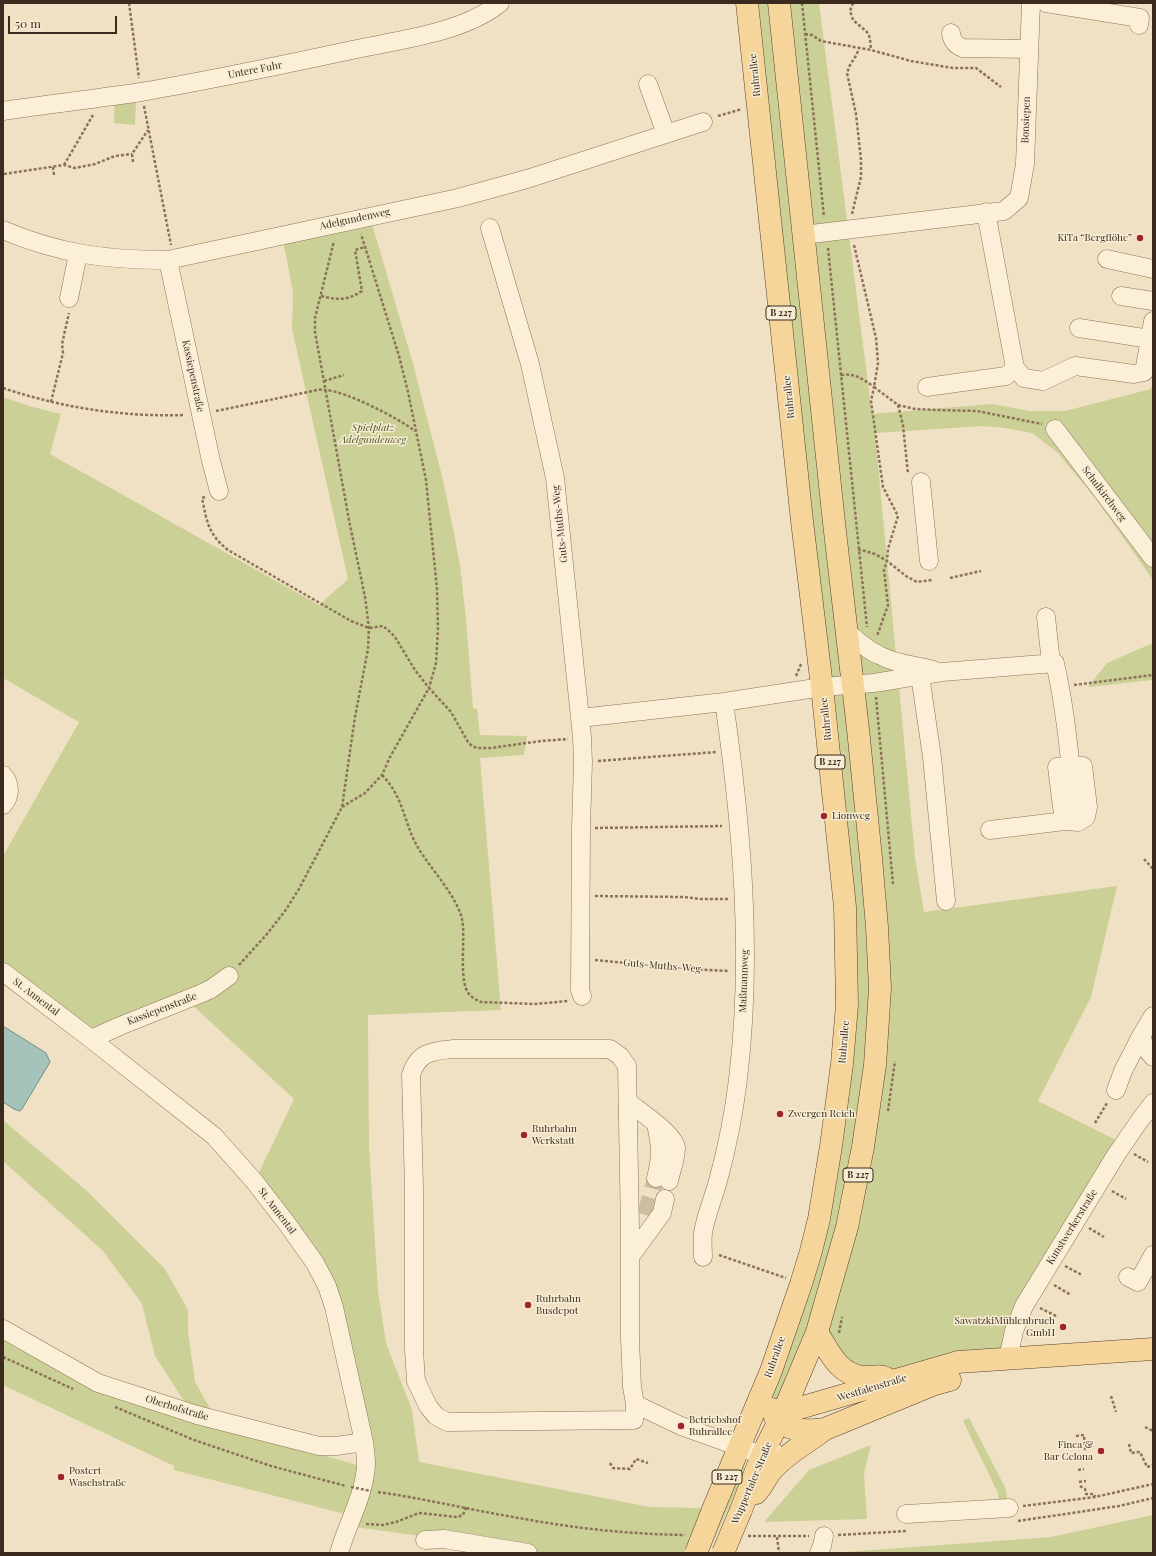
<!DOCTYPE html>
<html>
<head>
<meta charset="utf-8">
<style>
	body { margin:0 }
	#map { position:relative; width:1156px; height:1556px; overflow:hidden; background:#f1e1c4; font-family:"Playfair Display",serif }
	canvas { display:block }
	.frame { position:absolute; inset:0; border:4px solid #3b2b1e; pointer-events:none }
	.scale { position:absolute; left:8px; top:16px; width:109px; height:18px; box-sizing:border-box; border:2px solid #3b2b1e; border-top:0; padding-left:5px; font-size:12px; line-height:14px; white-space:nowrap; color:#3b2b1e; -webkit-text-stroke:3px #f7ecd4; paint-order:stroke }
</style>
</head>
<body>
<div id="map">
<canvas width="1156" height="1556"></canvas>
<div class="frame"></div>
<div class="scale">50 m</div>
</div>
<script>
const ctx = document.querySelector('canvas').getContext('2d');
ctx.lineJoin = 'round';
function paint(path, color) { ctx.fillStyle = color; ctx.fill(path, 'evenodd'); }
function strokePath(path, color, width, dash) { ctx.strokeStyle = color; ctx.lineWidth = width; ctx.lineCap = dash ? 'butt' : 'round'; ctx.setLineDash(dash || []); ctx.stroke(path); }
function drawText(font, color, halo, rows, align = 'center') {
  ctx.font = font + ' "Playfair Display",serif'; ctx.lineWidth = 3; ctx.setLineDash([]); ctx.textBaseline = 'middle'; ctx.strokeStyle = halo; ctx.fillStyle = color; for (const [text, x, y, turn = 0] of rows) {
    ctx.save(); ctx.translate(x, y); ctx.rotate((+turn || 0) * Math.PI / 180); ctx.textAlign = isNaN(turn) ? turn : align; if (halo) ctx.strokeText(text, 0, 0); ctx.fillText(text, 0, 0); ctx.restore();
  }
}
paint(new Path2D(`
	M748 3H819L872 414 992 404 1030 411H1065L1151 389 1153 381V580L1096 499 1057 452 1032 433 1004 428 983 426 875 433 915 857 924 912 1117 886 1091 997 1038 1101 1122 1143 1097 1182 1007 1358 865 1376 818 1333 874 1065 816 1331 774 1408 773 1387 802 1284 848 1007Z
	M115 100 136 102 135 125 114 123Z
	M370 217 412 360 442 476 451 518 460 565 466 619 473 708 477 709 480 735 527 736 524 755 480 758 501 1010 368 1015 369 1146 378 1291 386 1343 412 1410 419 1462 650 1507 705 1508 690 1553H537L480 1544 347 1526 349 1515 174 1470V1466L3 1385V1339L34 1355 153 1405 360 1466 335 1307 255 1181 294 1099 189 1002 92 1031 3 962V856L79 722 3 678V397L29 406 61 414 50 454 319 605 348 579 292 329 293 292 282 235Z
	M1153 643V680L1088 687 1107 663Z
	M3 1120 88 1192 165 1269 188 1310V1331L195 1382 212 1412 186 1404 155 1356 142 1304 103 1251 3 1161Z
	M969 1418 1006 1489 1008 1509 999 1510 998 1493 963 1421Z
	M871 1445 864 1474 867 1519 764 1522 809 1470Z
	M746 1455 743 1476 708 1553H705Z
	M1153 1515V1553H832L1051 1537Z`), '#cbd097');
const water = new Path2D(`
	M3 1026 46 1053 50 1062 22 1109 20 1111 14 1109 3 1102Z`);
paint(water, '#a6c3ba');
strokePath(water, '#6c9287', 1);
strokePath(new Path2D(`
	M646 1215 656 1178`), '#cdbda3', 18, [18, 9]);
const minor = new Path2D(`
	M1046 3 1140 18 1139 25
	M951 33C952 41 955 45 963 48L1029 49
	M648 84 666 134
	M3 111C49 104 95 99 141 92 211 80 282 65 352 50 398 40 463 33 500 3
	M986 212 1015 368 1024 378 1043 381 1075 366 1134 374 1144 372 1150 339
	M490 228 530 364 555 478 582 737 583 762 581 828 580 990 582 996
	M3 230C59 254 108 260 168 260L458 198 527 179 703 122
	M803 235 1004 211 1019 198 1025 164 1031 3
	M1107 259 1153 269
	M168 260 211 461 219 491
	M1121 296 1153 301
	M69 298 78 254
	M1079 328 1150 339 1153 321
	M927 387 1006 376 1015 368
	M1055 429 1153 558
	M921 482 929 561
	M1046 617 1051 663
	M846 631C856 639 866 650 879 655 895 664 915 665 933 670
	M920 675 932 757 946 901
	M580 718 724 702 822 687 874 683 942 672 1055 663C1066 711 1070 761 1075 810
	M1083 766 1088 807 1086 817 1078 822 1065 821 1062 807 1057 767Z
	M3 775C11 784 11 796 3 805
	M990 830 1065 821
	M3 972 91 1039 214 1136 254 1181 288 1225 315 1263 327 1286 334 1307 364 1442C365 1449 366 1457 366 1464 365 1495 347 1524 339 1553
	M1153 1016 1141 1036 1145 1047 1153 1057
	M91 1039 120 1026 200 994 211 989 229 976
	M453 1049H610L620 1056 627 1066 630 1230V1338L632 1387 635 1404 634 1420 447 1422 436 1416 428 1406 416 1381 414 1350V1188L411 1075C418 1052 432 1051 453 1049Z
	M1116 1090 1123 1071 1141 1036
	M628 1102C639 1111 675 1134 676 1148 676 1158 671 1171 669 1181
	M656 1124C661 1148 662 1154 656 1178
	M630 1257 662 1213 665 1199
	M703 1257C703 1249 702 1241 703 1233 705 1218 714 1196 718 1181 727 1148 734 1113 738 1079 753 954 742 827 724 702
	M1128 1277 1138 1282 1153 1255
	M3 1329 98 1383 197 1415 319 1446H336L364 1442
	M1008 1359 1014 1331 1024 1306 1116 1155 1140 1120 1153 1103
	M635 1404 681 1426 762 1455 775 1453
	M906 1514 1009 1508
	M425 1540 444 1539 528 1553
	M819 1553 822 1546 824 1536`);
const major = new Path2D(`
	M817 1332C829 1351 838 1375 864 1377 872 1378 878 1374 886 1378
	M772 1409C781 1432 804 1432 825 1429L932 1385 950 1380
	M775 1418 783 1413 803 1407 958 1362 1153 1349
	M756 1493C763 1486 766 1477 772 1470 787 1453 807 1443 825 1429
	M714 1507 771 1371 801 1284 811 1251 819 1219 831 1146 842 1064 847 1005 845 907 822 687 802 521 747 3
	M741 1510 762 1455 783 1413 817 1332 847 1227 863 1147 875 1065 880 988 877 927 871 858 858 729 834 523 779 3`);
strokePath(minor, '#8c7259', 19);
strokePath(major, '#5a402d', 23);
strokePath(new Path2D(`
	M129 3 139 78
	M802 3 824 217
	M853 3 850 11 853 20 867 32 870 38 871 50
	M805 34 812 35 821 41 871 50 911 61 953 68H976L1001 87
	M144 106 171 245
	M718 116 742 109
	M133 162 132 154 148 130
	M64 165 93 115
	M53 167 54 175
	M4 174 64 165 75 168 95 164 115 156 132 154
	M852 214 861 177V160L856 114 847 73 850 65 857 54 859 47
	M854 245 876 338 878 363 874 387 898 405 915 409 936 410 977 411 1042 424
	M828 248 867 627
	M321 296C337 300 347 301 362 291L355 250 365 247
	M841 375C855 373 863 379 874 387L871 401 883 487 898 516 888 549 887 561 884 570 888 605 877 636
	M324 381 344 375
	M3 388C63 408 122 417 185 415
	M51 402 63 353 62 344 69 313
	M898 405 903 425 908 474
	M216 411 313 391C317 390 321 389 325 390 346 391 398 418 415 431
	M205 497 202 498C207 522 208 534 228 550L351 621 369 628 383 626 389 631 395 637 415 670 429 688 436 663 438 629 437 589 426 480 408 392 399 356 361 234
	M858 549 875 554 887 561 906 576 917 582 932 580
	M950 578 981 571
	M796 676 801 664
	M1074 685 1153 675
	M876 697 893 884
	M598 761 716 752
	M382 775C386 779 390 784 393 789 404 807 407 828 417 846 429 867 457 896 462 919 466 937 458 981 469 994 472 998 477 1000 481 1002L535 1004 568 1001
	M342 807 365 793 382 775 390 757 429 688 451 712 468 742 472 746 477 748H491L541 741 568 739
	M595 828 722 826
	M1144 859 1153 869
	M595 896 684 897 701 899H728
	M595 960 690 969 729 971
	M239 965 267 934 285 911 299 889 342 807 355 717 368 649 369 628 365 597 349 520 315 332V318L334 241
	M888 1111 895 1061
	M1095 1123 1107 1103
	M1134 1154 1148 1162
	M1112 1191 1126 1199
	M1089 1228 1104 1237
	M719 1255 786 1278
	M1065 1266 1082 1275
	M1054 1285 1071 1295
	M1040 1308 1058 1317
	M839 1333 842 1317
	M3 1357 73 1389
	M1111 1396 1116 1412
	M115 1407 194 1440 271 1466 346 1486
	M1145 1427 1153 1431
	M1076 1436 1084 1435 1085 1449H1087
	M1129 1444 1131 1453 1140 1452 1147 1467 1153 1465
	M1077 1456 1084 1455
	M610 1463 613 1468 630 1469 636 1459 648 1463
	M1078 1470 1084 1469
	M1079 1482 1086 1481
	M1080 1486 1085 1489 1086 1494H1094L1095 1497
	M378 1492C427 1499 475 1511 525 1519 578 1529 631 1534 685 1535
	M1023 1506 1095 1497 1153 1484
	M1018 1521 1119 1506 1153 1498
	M366 1524 383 1525 396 1522 419 1513 457 1517 463 1515 466 1507
	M838 1535 907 1531
	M748 1536H809
	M777 1537 779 1553`), '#8c7259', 2.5, [3, 2]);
strokePath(minor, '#fbefd8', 18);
strokePath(major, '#f6d59a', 22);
const majorBridge = new Path2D(`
	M696 1553 714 1507
	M723 1553 741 1510`);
strokePath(majorBridge, '#5a402d', 23, []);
strokePath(new Path2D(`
	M351 1487 371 1491`), '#8c7259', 2.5, [3, 2]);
strokePath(majorBridge, '#f6d59a', 22);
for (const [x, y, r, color] of [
	[1140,238,4,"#9f252b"],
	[824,816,4,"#9f252b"],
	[780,1114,4,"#9f252b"],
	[524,1135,4,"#9f252b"],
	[528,1305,4,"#9f252b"],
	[1063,1327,4,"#9f252b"],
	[681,1426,4,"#9f252b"],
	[1101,1451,4,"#9f252b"],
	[61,1477,4,"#9f252b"]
]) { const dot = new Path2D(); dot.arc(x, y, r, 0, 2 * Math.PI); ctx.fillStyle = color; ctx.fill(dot); strokePath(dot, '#f7ecd4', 1.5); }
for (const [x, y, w] of [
	[781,313,30],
	[830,762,30],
	[858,1175,30],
	[727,1477,30]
]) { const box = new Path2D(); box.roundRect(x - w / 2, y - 7, w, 14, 3); ctx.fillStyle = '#f7ecd4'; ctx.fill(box); strokePath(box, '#3b2b1e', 1); }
drawText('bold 9px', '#3b2b1e', null, [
	["B 227",781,313],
	["B 227",830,762],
	["B 227",858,1175],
	["B 227",727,1477]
]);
drawText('10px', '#3b2b1e', '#f7ecd4', [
	["Untere Fuhr",255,70,-11],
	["Ruhrallee",755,75,-96],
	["Bonsiepen",1026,120,-88],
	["Adelgundenweg",355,219,-12],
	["Kassiepenstraße",193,376,78],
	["Ruhrallee",789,397,-96],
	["Schulkirchweg",1104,494,53],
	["Guts-Muths-Weg",560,524,-96],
	["Ruhrallee",826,719,-96],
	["Guts-Muths-Weg",662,966,5],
	["Maßmannweg",744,981,-88],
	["St. Annental",36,997,37],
	["Kassiepenstraße",162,1009,-21],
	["Ruhrallee",844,1042,-85],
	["St. Annental",277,1211,53],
	["Kunstwerkerstraße",1072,1227,-58],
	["Ruhrallee",775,1357,-70],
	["Westfalenstraße",872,1388,-17],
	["Oberhofstraße",177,1408,17],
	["Wuppertaler Straße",752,1483,-67]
]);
drawText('10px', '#3b2b1e', '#f7ecd4', [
	["KiTa “Bergflöhe”",1132,238,"right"],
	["Lionweg",832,816],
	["Zwergen Reich",788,1114],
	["Ruhrbahn",532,1129],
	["Werkstatt",532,1141],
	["Ruhrbahn",536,1299],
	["Busdepot",536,1311],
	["SawatzkiMühlenbruch",1055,1321,"right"],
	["GmbH",1055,1333,"right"],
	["Betriebshof",689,1420],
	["Ruhrallee",689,1432],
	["Finca &",1093,1445,"right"],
	["Bar Celona",1093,1457,"right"],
	["Postert",69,1471],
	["Waschstraße",69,1483]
], 'left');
drawText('italic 10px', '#4e5923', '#f7ecd4', [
	["Spielplatz",373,428],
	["Adelgundenweg",373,440]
]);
</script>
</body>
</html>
